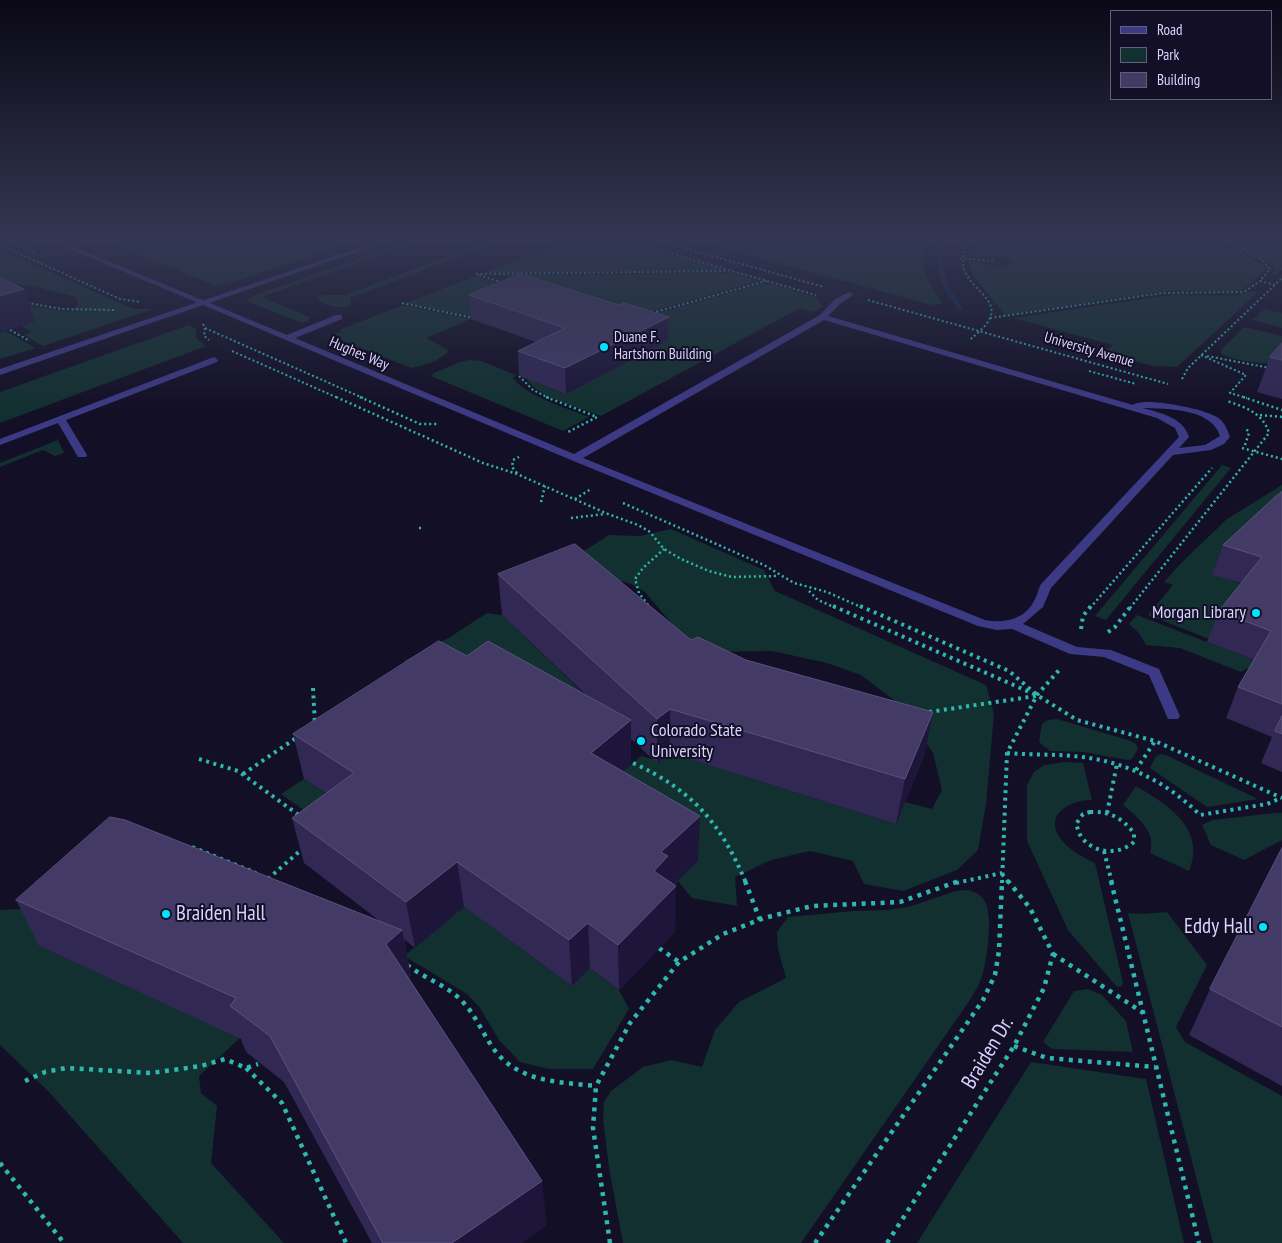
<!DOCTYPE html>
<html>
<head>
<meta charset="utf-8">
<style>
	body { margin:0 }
	#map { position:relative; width:1282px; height:1243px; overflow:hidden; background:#130f26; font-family:"PT Sans Narrow",sans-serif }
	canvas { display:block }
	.legend { position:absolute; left:1110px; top:10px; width:162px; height:90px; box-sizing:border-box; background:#130f26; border:1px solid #625e7d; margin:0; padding:6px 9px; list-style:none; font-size:15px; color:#d9d4ff }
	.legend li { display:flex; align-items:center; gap:10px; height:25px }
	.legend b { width:25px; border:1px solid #625e7d }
</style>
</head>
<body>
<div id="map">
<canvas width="1282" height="1243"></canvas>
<ul class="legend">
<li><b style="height:6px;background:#3d3a85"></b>Road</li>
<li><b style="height:14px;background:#12302f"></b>Park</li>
<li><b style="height:14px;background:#433a66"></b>Building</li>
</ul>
</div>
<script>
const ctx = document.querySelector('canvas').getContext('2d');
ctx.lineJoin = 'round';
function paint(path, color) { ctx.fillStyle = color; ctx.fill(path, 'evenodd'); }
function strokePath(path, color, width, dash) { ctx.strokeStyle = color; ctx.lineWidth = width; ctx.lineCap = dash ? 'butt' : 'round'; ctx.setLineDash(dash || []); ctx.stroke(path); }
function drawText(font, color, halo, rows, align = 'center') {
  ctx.font = font + ' "PT Sans Narrow",sans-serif'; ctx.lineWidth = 4; ctx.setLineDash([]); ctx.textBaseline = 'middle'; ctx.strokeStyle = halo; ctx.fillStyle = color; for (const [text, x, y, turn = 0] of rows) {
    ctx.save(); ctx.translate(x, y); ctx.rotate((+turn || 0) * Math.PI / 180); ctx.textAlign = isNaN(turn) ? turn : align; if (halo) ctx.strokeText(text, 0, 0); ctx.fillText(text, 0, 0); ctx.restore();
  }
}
paint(new Path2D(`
	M100 239H362L228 284 214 285Z
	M415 239H425L261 297 310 317 308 321 302 323 247 301 253 296Z
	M494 239H506L350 298 351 305C340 310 325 306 317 298L323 295H345Z
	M570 239H614L724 270 484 273Z
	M689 239H929C916 265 928 281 942 303L932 305Z
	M978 239H1206L1239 251 1266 267 1265 270 1244 289 1239 291H1167L1005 315 973 275 968 261C983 262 995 270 1011 265L1013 261C1001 251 981 258 967 256Z
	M1218 239H1282V270L1276 275 1272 273 1275 270C1268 257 1232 243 1218 239Z
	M0 250 133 309H153L43 346 24 335 32 332 21 326 34 321 25 305 69 312 79 304 75 297 29 285 0 282Z
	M733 273 759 281 621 320 506 282 508 275Z
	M476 276 496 283 493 288 502 302 469 316 406 303Z
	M761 284H771L816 297 823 307 813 312 800 308 601 416C581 408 538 398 527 379L566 394 627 322Z
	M1254 291 1258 292 1177 367 1152 366 1103 352 1113 345 1013 318 1172 295 1232 296Z
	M403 305 471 319 426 338 447 349 448 352C439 361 423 366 411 368L339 339 336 332 344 333 339 330Z
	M1264 309 1282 313V328L1252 320Z
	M189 325 196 329V338L206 346 0 423V392Z
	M1244 327 1282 336V364C1263 364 1239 362 1221 354V350Z
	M5 331 36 348 0 359V333Z
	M469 360 481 361 516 375 513 378C527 397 567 408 589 417L563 431 431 376 434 373 460 362Z
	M58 440 64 453 55 456 43 450 0 467V463Z
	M1222 465 1231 468 1106 620 1095 616Z
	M1282 485V514L1213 574 1251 587 1209 639 1148 615 1173 585 1164 582 1182 562 1227 519Z
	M671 529 764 570 775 591 986 685 994 714 986 804 978 850 957 870 903 891 864 884 853 861 810 851 771 860 735 877 737 906 692 898 678 881 697 861 593 797 641 756 659 761 670 753 896 824 905 802 932 809 942 790 933 753 899 704 861 675 827 663 772 651 696 652 645 592 629 583 557 568 609 535 640 536Z
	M487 613 502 615 611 720 472 699 404 661 450 637Z
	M1137 615 1282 671 1278 679 1248 668 1241 672 1180 648 1146 645 1139 633 1129 624Z
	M1057 719 1131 741 1136 744 1138 749 1132 759 1128 760 1083 752 1050 751 1039 742 1042 724 1048 720Z
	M1160 754 1166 755 1258 799 1207 807 1150 768 1156 756Z
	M1063 762 1083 763 1092 800C1071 800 1044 813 1060 838 1069 850 1082 857 1095 863L1123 983 1121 987 1116 986 1068 930 1027 841V785L1034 772 1044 765Z
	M304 779 364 818 340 836 281 794Z
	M1136 786C1167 804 1207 829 1189 871L1150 853C1157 832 1137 817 1123 805Z
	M1275 813H1282V840L1244 860 1211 845 1202 825 1212 820Z
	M968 890C974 892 981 894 984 900 994 914 987 963 981 979 979 986 974 993 970 1000L801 1243H623L609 1168 603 1119 604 1102 611 1091 643 1067 671 1060 702 1067 715 1030 739 1002 786 978 778 949 777 932 788 917 854 911 888 910 908 907 956 891Z
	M464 907 572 986 590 968 619 990 629 1009 593 1069H549L520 1062 499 1040 480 1008 467 994 404 956 439 927 452 909 458 912Z
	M46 908 39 946 240 1038 199 1076 201 1093 217 1106 211 1163 284 1243H183L49 1092 0 1045V910Z
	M1167 912 1207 965 1176 1027 1185 1042 1282 1096V1243H1213L1128 913 1142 914Z
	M1088 989 1102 995 1126 1021 1133 1052 1052 1049 1043 1042 1074 991Z
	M1031 1062 1146 1079 1184 1243H917Z`), '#12302f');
paint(new Path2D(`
	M942 239H948C936 269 948 285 964 310L963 311H959C942 286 930 269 942 239Z`), '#0c2248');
strokePath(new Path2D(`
	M3 239 36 253
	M558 239 563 240
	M620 239 816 295
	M651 239 824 287
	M971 239C941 281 1002 292 990 318 986 327 977 333 971 339
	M1213 239C1233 245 1257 252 1270 269L1260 281 1275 285
	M0 245 120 299 141 302
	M960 258 993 261
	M476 274 727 271
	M479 275 503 283
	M868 300 1168 384
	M27 303 62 309 115 310
	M402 303 473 318
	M652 313 766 281
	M990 318 1163 293 1244 292 1260 281
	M203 324 205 328 363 398
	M205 328 204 336 209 340
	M10 330 30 341
	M232 351 338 398
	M1201 355 1246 375 1230 393 1247 398
	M1207 356 1270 368
	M1089 371 1136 384
	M519 376 533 390 549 398
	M1182 379 1188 368 1282 278`), '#2fb8b0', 2, [2, 2.5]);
strokePath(new Path2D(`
	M336 397 483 463 517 474 608 514 638 525 650 532 664 549 681 559 709 571 732 577 777 576
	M360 397 420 424H437
	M546 397 597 417 568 432
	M1243 397 1282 410
	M1260 415 1282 417
	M1245 445 1249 433 1246 428
	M1242 448 1282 459
	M517 473 512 467 513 460 519 457
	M575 499 591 489
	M541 502 545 486
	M623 503 764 565 794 583 827 592 863 608
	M571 518 605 514
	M419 528H424
	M809 591 818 600 836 608
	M648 605 639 593 635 579 643 568 664 549
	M1090 608 1212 468
	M1130 608 1269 433C1263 413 1245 407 1227 401`), '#2fb8b0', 2.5, [2, 3]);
strokePath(new Path2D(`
	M833 606 1034 694
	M860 606 1009 671 1037 695 1077 720 1155 741 1282 798
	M1081 629 1083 616 1091 606
	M1108 632 1115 627 1131 606
	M313 688 315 724
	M929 712 1036 696
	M1007 753C1029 755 1051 754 1073 756 1122 760 1165 780 1200 815L1267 804 1281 798
	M199 759 238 771 300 816
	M633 763C692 790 721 823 746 883
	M1136 770 1155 741
	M243 774 296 738
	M1090 812C1110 811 1122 818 1134 833V842C1119 855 1096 854 1083 839 1079 835 1078 829 1076 824L1083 814Z
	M1107 813 1117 764
	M192 847 256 873
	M1104 851 1112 883
	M1002 874 1009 883
	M268 879 302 849
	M956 883 1002 873
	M1002 883 1007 753 1037 695 1060 669`), '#2fb8b0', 4, [3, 4.5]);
strokePath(new Path2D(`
	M745 881 760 920
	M1111 881 1199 1243
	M659 948 679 962
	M1053 954 1142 1012
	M407 965C424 978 446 985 461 1000 475 1014 482 1032 493 1048 517 1082 558 1082 596 1086
	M1014 1046 1047 1058 1155 1067
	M246 1068 282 1103 346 1243
	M25 1081 45 1072 66 1068 151 1073 201 1066 225 1059 246 1068 258 1064
	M0 1163 64 1243
	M610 1243 593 1128 596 1086 630 1023 679 962 723 934 764 918 812 906 900 902 959 881
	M815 1243 983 1000 995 975 999 951 1002 881
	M887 1243 1014 1046 1044 988 1053 954 1030 908 1008 881`), '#2fb8b0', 4.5, [4, 5.5]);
paint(new Path2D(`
	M46 239H55L287 335 336 315H342V319L295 338 574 454 820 315 835 299 849 292 853 294 852 296 841 303 828 316 1133 405C1143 396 1205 409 1217 417 1225 422 1227 429 1230 437L1224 444 1211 450 1173 455 1051 588 1043 607 1023 624 1077 647 1111 650 1159 669 1180 716 1178 719H1168L1149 675 1104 657 1070 654 1012 629 997 630 978 626 571 460ZM824 320 1157 418 1175 428 1179 437 1041 584C1038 589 1038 594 1035 599 1026 619 1005 624 985 620L583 458ZM1143 408C1168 409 1211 408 1220 436L1205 445 1179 448 1189 437C1183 417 1160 413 1143 408Z
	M214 357 218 360 217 362 66 420 87 455 86 457H78L58 423 0 445V439Z`), '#3d3a85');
paint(new Path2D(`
	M385 239H395L0 375V369Z`), '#3d3a85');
paint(new Path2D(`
	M469 295 619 305 669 317 668 341 566 394 519 376 518 351 536 342 471 319Z
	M1282 343V399L1257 392 1270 357Z
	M1282 492V772L1261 763 1272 737 1226 718 1238 687 1254 660 1207 642 1219 611 1241 583 1212 575 1223 545Z
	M498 574 691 640 746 660 933 712 924 756 896 824 670 753 657 763 631 739V764L623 771 700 816 698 861 674 885 675 932 619 990 590 968 572 986 464 907 415 948 404 939 411 976 409 978 547 1225 521 1243H372L284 1082 246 1052 241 1039 39 946 16 900 381 922 304 863 292 818 326 793 304 779 293 734 467 656 585 694 502 615Z
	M1282 848V1086L1189 1035 1210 989Z`), '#312854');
paint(new Path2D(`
	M24 289 35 321 0 333V296Z
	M669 317 668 341 566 394 565 368Z
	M670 709V753L657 763V719Z
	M933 712 924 756 896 824 905 779Z
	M631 720V764L593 797 591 753Z
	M700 816 698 861 668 890 676 886 675 932 619 990 618 945 654 871 661 852Z
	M457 862 464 907 415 948 406 902Z
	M588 923 590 968 572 986 569 940Z
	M402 930 411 976 396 990 386 944Z
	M542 1181 547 1225 521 1243H452Z`), '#1d163a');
const building = new Path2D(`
	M521 274 619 305 624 303 669 317 565 368 518 351 565 328 469 295Z
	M0 277 24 289 0 296Z
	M1282 343V360L1270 357Z
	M1282 492V704L1238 687 1271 631 1219 611 1262 557 1223 545 1276 496Z
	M575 544 691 640 698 637 746 660 933 712 905 779 670 709 657 719 498 574Z
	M439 641 467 656 488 641 631 720 591 753 700 816 661 852 668 856 654 871 676 886 618 945 588 923 569 940 457 862 406 902 292 818 354 773 293 734Z
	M1282 716V734L1275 731Z
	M110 817 125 820 402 930 386 944 542 1181 452 1243H383L270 1036 230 1006 236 998 16 900Z
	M1282 848V1027L1210 989Z`);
paint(building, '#433a66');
strokePath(building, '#5a527e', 1);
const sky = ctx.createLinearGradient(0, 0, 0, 413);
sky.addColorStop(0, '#0a0815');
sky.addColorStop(0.58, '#333752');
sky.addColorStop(1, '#33375200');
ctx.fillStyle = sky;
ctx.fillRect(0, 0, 1282, 413);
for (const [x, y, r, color] of [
	[604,347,5,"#00e5ff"],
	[1256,613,5,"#00e5ff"],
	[641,741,5,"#00e5ff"],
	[166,914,5,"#00e5ff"],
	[1263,927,5,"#00e5ff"]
]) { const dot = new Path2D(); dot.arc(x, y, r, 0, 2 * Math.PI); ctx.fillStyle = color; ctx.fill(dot); strokePath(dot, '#130f26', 2); }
drawText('15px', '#d9d4ff', '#130f26', [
	["Duane F.",614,338],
	["Hartshorn Building",614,355]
], 'left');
drawText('15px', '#d9d4ff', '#130f26', [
	["University Avenue",1089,350,16],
	["Hughes Way",359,354,23]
]);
drawText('18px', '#d9d4ff', '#130f26', [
	["Morgan Library",1246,613],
	["Colorado State",651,731,"left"],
	["University",651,752,"left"]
], 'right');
drawText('21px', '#d9d4ff', '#130f26', [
	["Braiden Hall",176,914],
	["Eddy Hall",1253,927,"right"]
], 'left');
drawText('21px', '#d9d4ff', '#130f26', [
	["Braiden Dr.",988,1053,-59]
]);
</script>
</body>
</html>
